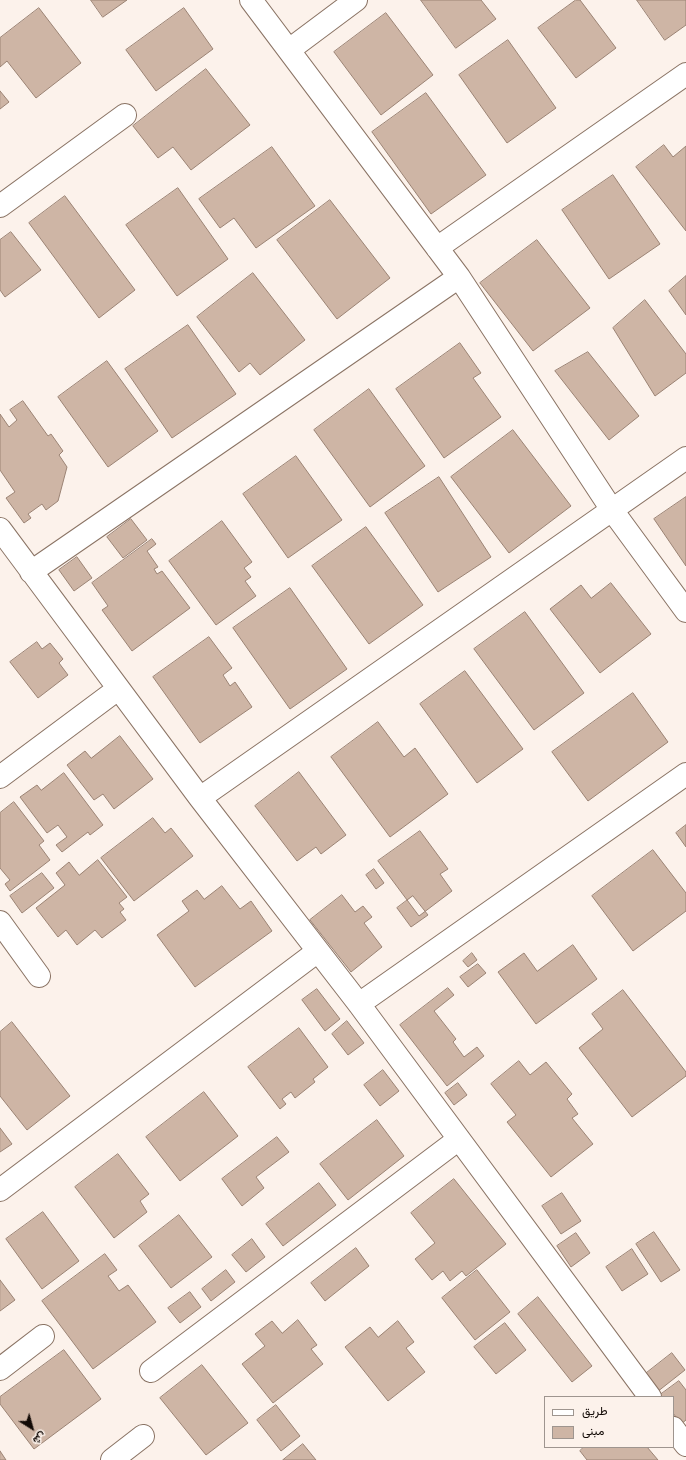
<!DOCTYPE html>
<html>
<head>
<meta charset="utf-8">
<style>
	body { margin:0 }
	#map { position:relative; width:686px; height:1460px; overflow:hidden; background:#fcf2eb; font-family:"Fira Sans",Vazirmatn,sans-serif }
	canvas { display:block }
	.legend { position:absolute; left:544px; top:1396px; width:130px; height:52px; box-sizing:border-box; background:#fcf2eb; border:1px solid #9e958f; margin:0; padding:5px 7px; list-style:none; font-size:12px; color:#110905 }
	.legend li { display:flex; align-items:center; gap:8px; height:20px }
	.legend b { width:20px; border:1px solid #9e958f }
	.north { position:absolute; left:12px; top:1408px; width:40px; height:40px; -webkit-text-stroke:3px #fcf2eb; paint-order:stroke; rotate:143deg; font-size:11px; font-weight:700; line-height:16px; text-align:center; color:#110905 }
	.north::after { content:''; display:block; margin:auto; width:14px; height:18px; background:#110905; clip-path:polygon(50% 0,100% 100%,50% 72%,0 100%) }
</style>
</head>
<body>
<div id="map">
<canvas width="686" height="1460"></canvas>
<ul class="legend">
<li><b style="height:5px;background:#fff"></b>طريق</li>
<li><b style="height:11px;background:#ceb5a5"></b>مبنى</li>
</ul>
<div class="north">ش</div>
</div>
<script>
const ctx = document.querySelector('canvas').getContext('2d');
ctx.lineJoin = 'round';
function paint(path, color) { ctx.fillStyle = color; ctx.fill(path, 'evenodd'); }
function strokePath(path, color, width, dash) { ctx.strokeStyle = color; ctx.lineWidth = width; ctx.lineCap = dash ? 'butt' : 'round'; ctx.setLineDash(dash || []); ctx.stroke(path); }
const building = new Path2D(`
	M91 0H127L103 17Z
	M421 0H481L496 19 456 48Z
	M576 0H580L616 48 576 78 538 28Z
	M637 0H686V25L665 40Z
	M39 8 81 63 36 98 7 61 0 67V38Z
	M184 8 213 49 156 91 126 50Z
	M386 13 433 75 381 115 334 52Z
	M508 40 556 108 507 143 459 75Z
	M206 69 250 125 191 170 173 147 158 158 133 126Z
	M0 91 9 102 0 109Z
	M426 93 486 175 431 214 372 132Z
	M664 145 673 157 686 146V231L636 167Z
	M272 147 315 206 256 248 234 218 220 228 199 199Z
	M613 175 660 244 609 279 562 210Z
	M178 188 228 259 177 296 126 225Z
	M65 196 135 290 99 318 29 223Z
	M330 200 390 278 337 319 277 240Z
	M11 232 41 270 5 297 0 290V240Z
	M537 240 590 308 533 351 480 283Z
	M253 273 305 340 260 375 250 363 239 372 197 317Z
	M686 276V315L669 291Z
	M645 300 686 354V373L655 396 613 328Z
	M188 325 236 394 172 438 125 369Z
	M460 343 481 373 473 378 501 417 444 458 396 389Z
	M588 352 639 416 609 440 555 371Z
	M107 361 158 431 108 467 58 397Z
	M369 389 425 466 370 507 314 430Z
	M23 401 48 436 51 434 63 451 59 455 67 467 58 501 46 510 42 504 28 514 31 518 24 523 6 498 15 492 0 470V414L9 427 17 420 10 410Z
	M513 430 571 506 509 553 451 477Z
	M296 456 342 520 288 558 243 494Z
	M439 477 491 557 438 592 385 513Z
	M686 497V566L654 519Z
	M131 519 147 540 123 558 107 537Z
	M222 521 252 562 244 568 251 577 245 581 256 596 216 625 169 561Z
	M366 527 423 605 369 644 312 566Z
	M152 539 156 544 147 551 158 567 154 569 157 574 162 571 190 608 132 651 102 610 108 606 92 583Z
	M77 557 92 578 74 591 59 570Z
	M611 583 651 634 600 673 550 609 581 585 591 598Z
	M290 588 347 669 290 709 233 628Z
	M525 612 584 693 534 730 474 649Z
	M209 637 232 668 223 675 230 686 235 682 252 707 200 743 153 677Z
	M37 642 42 649 50 643 63 659 59 663 68 675 38 698 10 662Z
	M465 671 523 749 477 783 420 704Z
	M633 693 668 742 588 801 552 752Z
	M378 722 404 757 415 748 448 794 390 837 331 757Z
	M120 736 153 779 114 809 103 794 94 800 67 765 85 751 91 758Z
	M299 772 346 835 321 854 316 847 297 861 255 806Z
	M64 773 103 825 90 835 88 832 62 852 56 845 67 837 58 825 47 833 20 797 37 785 41 790Z
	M14 802 44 841 39 845 50 860 10 891 5 884 10 880 0 868V813Z
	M153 818 165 833 171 828 193 856 134 901 101 858Z
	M686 825V847L676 833Z
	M420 831 448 869 440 874 452 891 419 916 378 861Z
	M653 850 686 893V911L633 951 592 896Z
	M98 860 127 897 119 903 124 909 120 912 126 920 102 938 95 930 77 945 66 930 58 937 36 908 65 885 56 873 69 862 79 875Z
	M374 869 384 883 376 889 366 875Z
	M42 873 54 888 22 913 10 896Z
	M222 886 240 909 251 901 272 931 195 987 157 935 189 911 182 901 197 890 204 899Z
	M342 895 355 912 363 906 372 917 364 923 382 947 351 972 310 920Z
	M413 896 428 915 411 927 397 908Z
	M573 945 597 979 536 1024 498 972 524 953 537 971Z
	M472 953 477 960 468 967 463 961Z
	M478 964 486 973 468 987 460 977Z
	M448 988 454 995 434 1011 456 1039 453 1042 464 1057 477 1047 484 1056 447 1086 400 1025Z
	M317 989 340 1019 325 1031 302 1000Z
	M623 990 686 1072V1076L632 1117 579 1048 603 1029 592 1014Z
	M347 1021 364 1043 348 1055 332 1034Z
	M12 1022 70 1096 27 1130 0 1096V1032Z
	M299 1028 328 1067 313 1079 315 1082 295 1098 291 1092 282 1099 286 1104 280 1109 248 1067Z
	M519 1061 530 1075 546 1062 572 1094 567 1099 578 1114 572 1118 593 1144 551 1177 507 1122 516 1115 491 1084Z
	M383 1070 399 1091 380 1106 364 1085Z
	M458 1083 467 1095 454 1105 445 1093Z
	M204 1092 238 1136 180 1181 146 1137Z
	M377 1120 404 1156 348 1200 320 1164Z
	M0 1128 12 1144 0 1152Z
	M277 1137 289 1152 256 1177 264 1188 242 1206 222 1179Z
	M118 1154 149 1194 140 1201 147 1212 114 1238 75 1187Z
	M454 1179 506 1244 466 1276 462 1271 450 1281 443 1271 432 1280 415 1259 435 1243 411 1213Z
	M319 1183 336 1205 283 1246 266 1224Z
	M562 1193 581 1221 561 1234 542 1206Z
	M43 1212 79 1261 42 1289 6 1239Z
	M179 1215 212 1257 171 1288 139 1246Z
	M654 1232 680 1270 661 1282 636 1244Z
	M576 1233 590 1253 571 1267 557 1246Z
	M252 1239 265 1257 246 1272 232 1255Z
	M356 1248 369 1266 325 1301 311 1283Z
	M632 1249 648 1274 622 1291 606 1267Z
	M105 1254 117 1270 108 1276 119 1291 128 1285 156 1322 93 1369 42 1301Z
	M226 1270 235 1282 211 1301 202 1289Z
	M477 1270 510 1312 475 1340 442 1298Z
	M0 1280 15 1300 0 1311Z
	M190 1292 201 1307 180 1323 168 1308Z
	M538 1297 592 1366 572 1382 518 1314Z
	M298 1320 317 1345 311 1349 323 1364 273 1403 242 1364 265 1346 255 1334 272 1321 282 1333Z
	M398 1321 414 1342 406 1348 425 1372 388 1401 345 1347 370 1327 378 1337Z
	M505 1323 526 1350 496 1374 474 1347Z
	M64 1350 101 1399 34 1449 0 1404V1397Z
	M672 1353 685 1370 657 1392 644 1375Z
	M202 1365 248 1423 206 1455 160 1398Z
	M679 1381 686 1390V1420L681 1424 673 1413V1397H661L660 1395Z
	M276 1405 300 1436 281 1451 257 1420Z
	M303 1444 316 1460H283Z
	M584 1447H647L658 1460H587L580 1451Z
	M0 1451 6 1460H0Z`);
paint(building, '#ceb5a5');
strokePath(building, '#9b8374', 1);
const street = new Path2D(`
	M251 0 459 277 612 510 686 611
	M289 50 356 0
	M0 206 125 115
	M437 248 686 74
	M0 529 200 798 359 1004 650 1397
	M31 572 459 277
	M0 777 118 689
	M200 798 686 458
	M0 922 39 976
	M359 1004 686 774
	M0 1190 318 951
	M0 1369 43 1336
	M151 1371 459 1139
	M673 1428 686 1445
	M112 1460 143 1436`);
strokePath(street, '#8a7364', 24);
strokePath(street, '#fff', 22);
</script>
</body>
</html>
